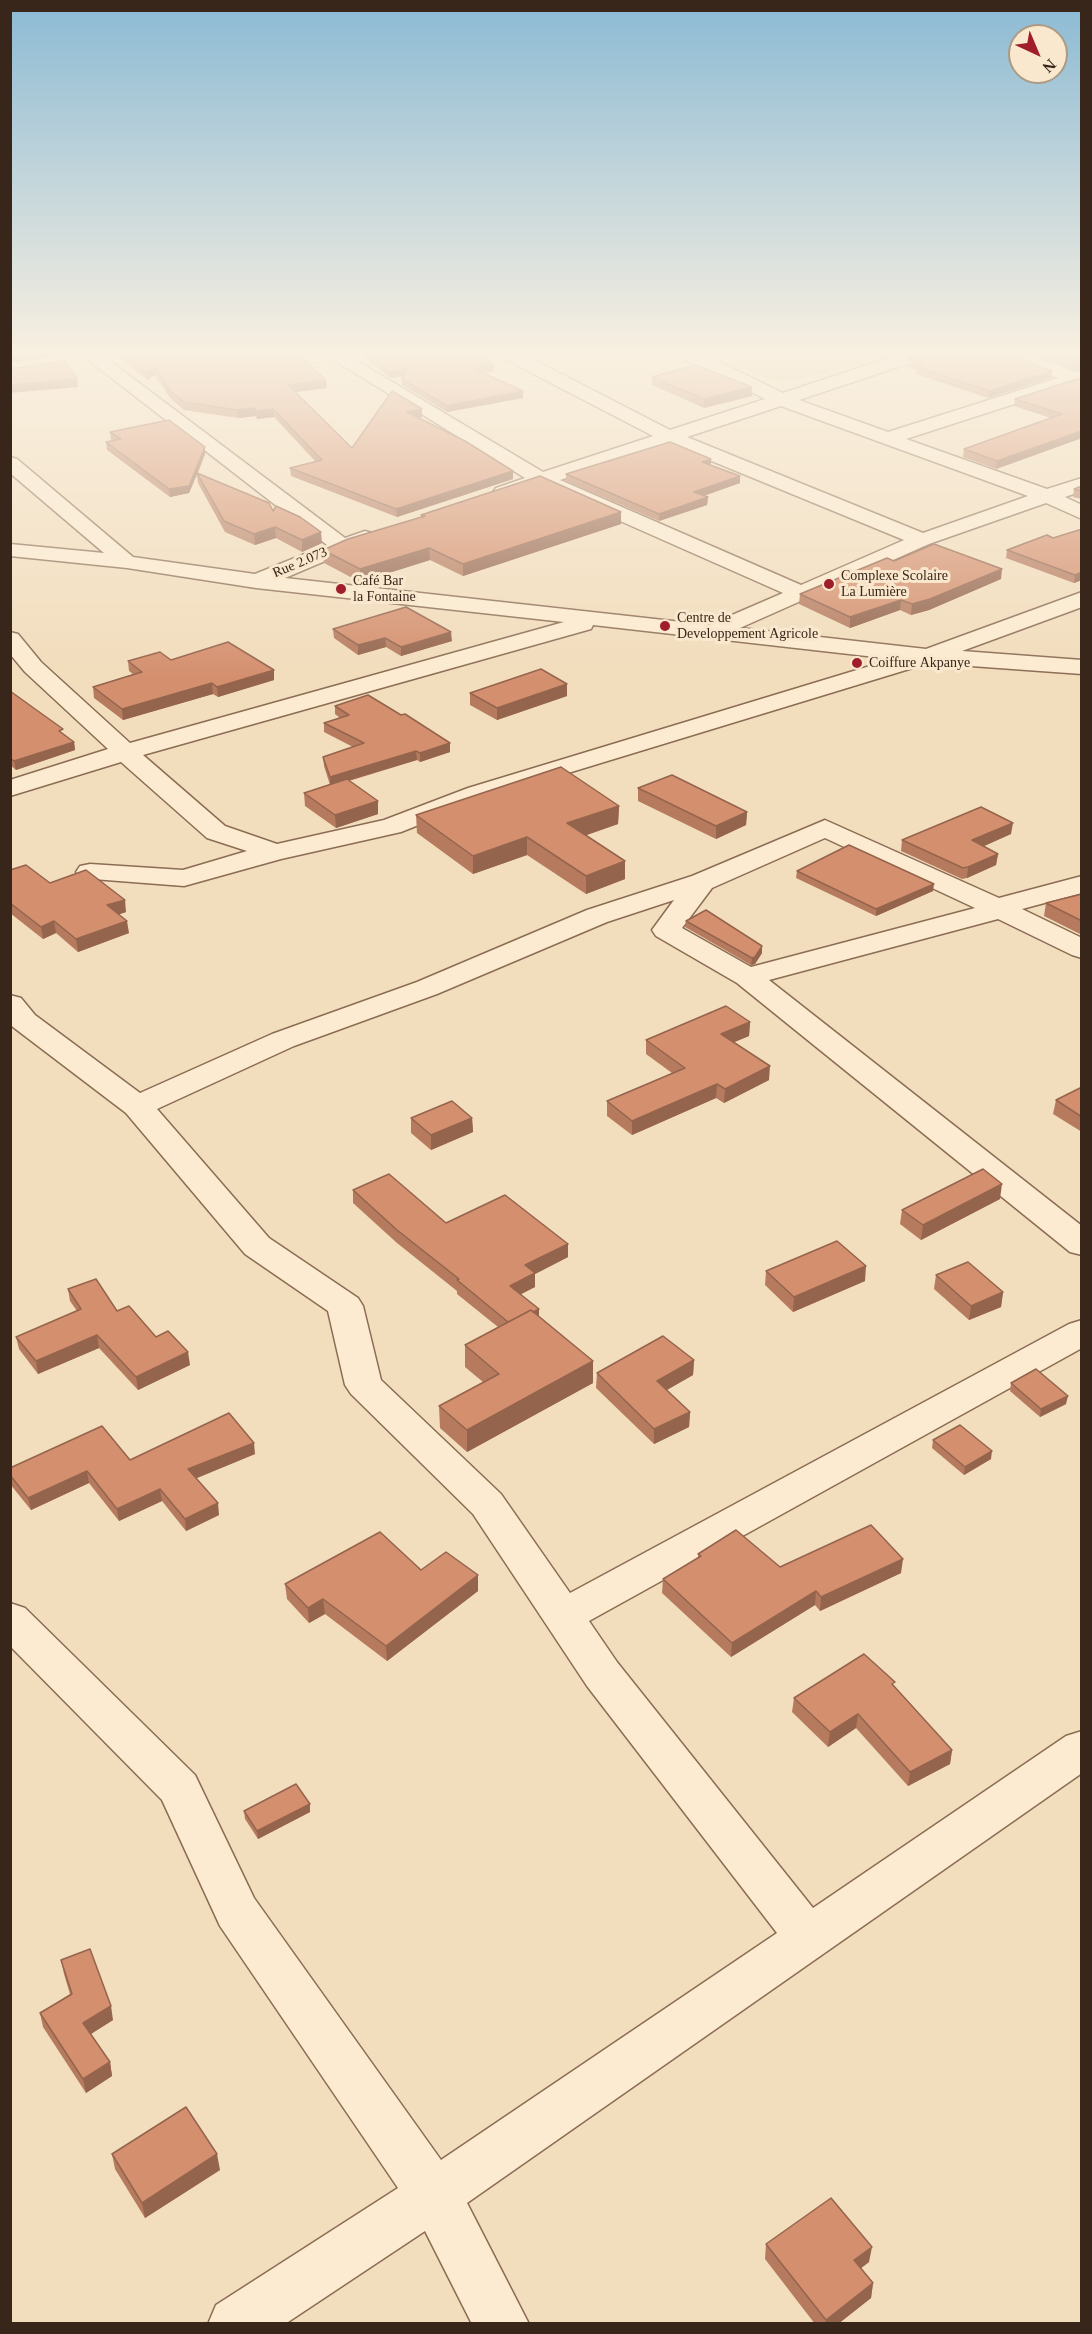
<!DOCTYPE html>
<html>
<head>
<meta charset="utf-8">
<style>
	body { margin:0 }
	#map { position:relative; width:1092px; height:2334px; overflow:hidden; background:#f2ddbc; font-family:"Times New Roman",serif }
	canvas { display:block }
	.frame { position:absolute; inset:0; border:12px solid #39261a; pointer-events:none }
	.north { position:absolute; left:1008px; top:24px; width:60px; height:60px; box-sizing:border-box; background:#f9e8cd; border:2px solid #ac9a85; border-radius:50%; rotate:136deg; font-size:16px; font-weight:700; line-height:24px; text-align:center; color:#39261a }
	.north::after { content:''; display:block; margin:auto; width:21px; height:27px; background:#a01e2b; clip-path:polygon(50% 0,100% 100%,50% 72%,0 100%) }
</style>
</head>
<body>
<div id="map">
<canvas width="1092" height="2334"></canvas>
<div class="frame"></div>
<div class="north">N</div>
</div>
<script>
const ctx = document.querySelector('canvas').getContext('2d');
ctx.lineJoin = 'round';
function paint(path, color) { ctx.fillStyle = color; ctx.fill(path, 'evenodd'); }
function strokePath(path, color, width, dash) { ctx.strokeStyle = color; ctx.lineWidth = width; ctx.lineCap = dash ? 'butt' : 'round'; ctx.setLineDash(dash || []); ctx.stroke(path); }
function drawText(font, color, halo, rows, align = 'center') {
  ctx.font = font + ' "Times New Roman",serif'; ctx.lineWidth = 6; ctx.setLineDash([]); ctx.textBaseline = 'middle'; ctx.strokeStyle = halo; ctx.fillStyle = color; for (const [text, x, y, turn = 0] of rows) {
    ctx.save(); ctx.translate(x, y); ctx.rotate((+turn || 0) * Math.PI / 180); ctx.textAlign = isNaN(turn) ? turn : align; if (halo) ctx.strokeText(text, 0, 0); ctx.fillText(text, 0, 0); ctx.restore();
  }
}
paint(new Path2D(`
	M724 352H897V353C874 361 791 385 771 380 753 375 737 365 724 352Z`), '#cfd190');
const minor = new Path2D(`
	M78 352H98L345 538 365 531 372 533 375 537 372 541 285 578 709 625 783 593 541 486 503 498 496 496 493 492 496 488 525 478 321 352H342L543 472 653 436 499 356 497 352H519L670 430 765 399 678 356 676 352H699L783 393 906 352H933L931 356 799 400 888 432 1058 378 996 356 994 352H1020L1076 372 1082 371V385L1076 384 906 439 1047 489 1082 478V491L1065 497 1082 505V519L1046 503 929 544 740 628 926 649 1082 592V607L962 651 1082 660V674L929 663 486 798 401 832 281 859 184 886 80 878 76 872 80 866 90 864 183 870 247 851 207 838 121 762 10 796V780L108 749 25 672 10 654V632L18 634 41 662 130 743 564 622 256 588 127 568 10 556V544L104 553 10 473V457L17 459 133 557 255 574 327 545ZM781 406 1028 496 923 533 687 437ZM668 443 904 540 801 585 560 480ZM593 625 893 659 468 788 384 820 277 844 225 826 143 755 591 629Z
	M825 820 999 898 1082 876V893L1022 909 1082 938V958L1072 955 998 919 769 980 1082 1226V1255L1070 1252 737 983 656 936 652 930 674 900 607 922 437 994 294 1046 157 1109 269 1238 358 1298 363 1306 381 1380 501 1494 570 1593 1069 1324 1082 1320V1348L589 1621 617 1662 813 1908 1066 1736 1082 1731V1773L467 2203 529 2324H472L425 2231 285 2324H208L216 2305 398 2188 220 1926 162 1800 10 1646V1603L25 1608 195 1775 254 1898 441 2160 777 1933 587 1686 473 1514 351 1394 345 1385 328 1311 245 1254 126 1113 13 1027 10 1024V995L21 998 35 1015 140 1093 272 1034 417 982 587 910 692 876ZM825 838 975 908 751 967 682 928 712 888Z`);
strokePath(minor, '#8b6c54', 3);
paint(minor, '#fcebd0');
paint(new Path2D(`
	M118 352H233L327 388 295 392 352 448 422 409V417L419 418 513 479 397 517 291 476 290 468 316 462 274 417 257 419 256 416 238 418 184 410 170 398 155 375 147 380 119 357Z
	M358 352H491L480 356 494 371 482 373 523 398 447 412 402 385V379L403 376 390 378Z
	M1028 352H1082V369L1076 370Z
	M908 359 1052 371 1051 378 988 398 916 374V370L907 366Z
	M652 377 752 396 704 408 652 385Z
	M1082 379V438L996 469 963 457 964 449 1051 418 1014 406 1015 399Z
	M110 432 205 454 198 473 273 511 322 543 302 552 276 538 255 545 225 532 198 483 197 475 189 493 170 497 107 450 106 442 113 441 111 440Z
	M711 459V465L740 476V483L704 496 708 497 707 505 659 521 566 481V474Z
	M1082 486V499L1073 497 1074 489Z
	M421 515 621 524 463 576 430 560 360 582 324 563 323 550 421 518Z
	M1053 538 1082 580 1074 583 1006 558 1007 550Z
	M894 561 1001 579 929 610 911 615 900 610 850 628 799 604 800 594Z
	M333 629 452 641 401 656 386 647 358 655 334 638Z
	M171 660 274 680 218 697 213 694 123 720 94 698 93 687 133 674 129 671 128 661Z
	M10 691 74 742 75 750 16 770 10 765Z
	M470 693 567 696 497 720 470 705Z
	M335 706 450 752 420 762 417 760 349 781 378 814 336 828 305 806 304 793 330 785 324 766 323 757 353 747 324 732V723L340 718 335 714Z
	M638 788 747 812 746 825 716 839 638 801Z
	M619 806 618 824 586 835 625 879 586 894 527 855 473 874 417 833 416 815Z
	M1011 834 983 846 998 854 996 865 967 878 962 879 901 851 902 840Z
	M10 870 50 883 126 912 119 914 129 933 78 952 56 933 43 939 10 913Z
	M797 871 933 891 876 916 796 878Z
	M1082 894V935L1044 916 1046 903Z
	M686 921 762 953 755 964 751 965 685 927Z
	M750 1022 749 1036 734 1042 769 1080 724 1103 716 1098 632 1135 607 1116V1101L672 1073 646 1054V1040Z
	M1082 1087V1132L1053 1114 1056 1100Z
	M411 1118H472L473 1132 431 1150 411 1133Z
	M353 1190 446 1223 568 1257 535 1274V1287L520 1294 539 1316 593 1361V1383L467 1452 440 1428 439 1406 483 1382 465 1367V1345L498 1327 457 1294V1291L397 1243 353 1203Z
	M1000 1199 921 1240 900 1224 902 1210Z
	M766 1271 865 1281 793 1312 765 1285Z
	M936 1275 1003 1292 1001 1307 969 1320 934 1289Z
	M68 1289 117 1311 156 1337 190 1365 138 1390 99 1348 38 1374 19 1349 16 1337 77 1311 70 1301Z
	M694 1360 693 1375 667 1390 690 1412 689 1427 654 1444 596 1388 597 1373Z
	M1011 1383 1066 1404 1040 1417 1010 1391Z
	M933 1440 991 1459 964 1475 932 1448Z
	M255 1454 196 1478 219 1515 186 1531 162 1501 119 1521 89 1483 31 1510 10 1484V1468L130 1460Z
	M698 1554 780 1567 901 1573 820 1611 815 1605 731 1657 662 1593 663 1579 698 1559Z
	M421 1570 478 1591 387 1661 325 1614 309 1623 287 1599 285 1584Z
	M895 1687 952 1750 950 1764 908 1786 856 1728 828 1747 792 1712 794 1698Z
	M310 1804V1812L258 1839 245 1819 244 1811Z
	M61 1960 113 2020 91 2034 110 2062 112 2076 86 2093 43 2027 40 2013 70 1994 64 1974Z
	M112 2154 220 2170 145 2218 115 2169Z
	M766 2244 869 2262 861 2268 873 2283 871 2298 838 2324H815L765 2259Z`), '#b67b5f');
paint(new Path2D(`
	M25 352H55V356L10 363V355Z
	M474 352H491L474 358Z
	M494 364V371L472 375V368Z
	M155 367V375L147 380 146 372Z
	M408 369V376L390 378V372Z
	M1052 371 1051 378 988 398 989 391Z
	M77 379 78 387 10 393V385Z
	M326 380 327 388 288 393V385Z
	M752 387V396L704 408V399Z
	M523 391V398L447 412V406Z
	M255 408 256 416 238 418 237 410Z
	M273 409 274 417 257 419 256 411Z
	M422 409V417L408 420 407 412Z
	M1082 431V438L996 469 997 461Z
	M205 447V454L189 493 170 497 169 489Z
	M711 459V466L702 462Z
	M513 471V479L397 517 396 509Z
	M740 476V483L694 499V492Z
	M708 497 707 505 659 521V514Z
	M621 512V524L463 576V564Z
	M275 527 276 538 255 545 254 534Z
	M321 532 322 543 302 552V540Z
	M429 548 430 560 360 582V569Z
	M1002 569 1001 579 929 610 911 615 912 604Z
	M1082 572V580L1074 583 1075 575Z
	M901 600 900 610 850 628V617Z
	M451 632 452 641 401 656V647Z
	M385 638 386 647 358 655V645Z
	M274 670V680L218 697 217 687Z
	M212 683 213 694 123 720 122 709Z
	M567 684V696L497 720V708Z
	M74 742 75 750 16 770 14 761Z
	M450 743V752L420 762V753Z
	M416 751 417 760 330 786V777Z
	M378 801V814L336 828 335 815Z
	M619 806 618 824 567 842V823Z
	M747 812 746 825 716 839V826Z
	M1013 823 1011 834 971 852 972 840Z
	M527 837V855L473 874V856Z
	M998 854 996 865 967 878 968 867Z
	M625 861V879L586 894V876Z
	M934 884 933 891 876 916V909Z
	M125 900 126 912 109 918 107 905Z
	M54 921 56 933 43 939 41 927Z
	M127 921 129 933 78 952 76 939Z
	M762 946V953L755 964 751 965 752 958Z
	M750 1022 749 1036 720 1048 721 1034Z
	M770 1066 769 1080 724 1103 725 1089Z
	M717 1084 716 1098 632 1135V1121Z
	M472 1118 473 1132 431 1150V1135Z
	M1002 1184 1000 1199 921 1240 923 1225Z
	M568 1244V1257L535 1274V1287L510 1300V1286L525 1265Z
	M866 1266 865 1281 793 1312 794 1297Z
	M1003 1292 1001 1307 969 1320 971 1306Z
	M539 1309V1323L510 1324Z
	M97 1335 99 1348 38 1374 36 1361Z
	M188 1352 190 1365 138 1390 136 1377Z
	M694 1360 693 1375 656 1396 657 1381Z
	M593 1361V1383L467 1452V1430Z
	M1068 1396 1066 1404 1040 1417 1041 1409Z
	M690 1412 689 1427 654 1444V1429Z
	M254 1443 255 1454 190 1481 188 1469Z
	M992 1451 991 1459 964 1475 965 1467Z
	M87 1471 89 1483 31 1510 28 1498Z
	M160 1489 162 1501 119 1521 117 1509Z
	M218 1503 219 1515 186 1531 185 1519Z
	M903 1559 901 1573 820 1611 821 1597Z
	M478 1575V1591L387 1661 386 1646Z
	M816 1591 815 1605 731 1657 732 1643Z
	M323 1599 325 1614 309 1623 308 1608Z
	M858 1714 856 1728 828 1747 830 1732Z
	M952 1750 950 1764 908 1786 910 1772Z
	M310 1804V1812L258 1839 257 1831Z
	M111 2006 113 2020 86 2037 83 2023Z
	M110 2062 112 2076 86 2093 83 2079Z
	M217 2154 220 2170 145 2218 142 2203Z
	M872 2247 869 2262 852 2275 854 2260Z
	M873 2283 871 2298 838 2324H825L826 2320Z`), '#94644d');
const building = new Path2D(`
	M10 352H25L10 355Z
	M122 352H296L326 380 288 385 352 448 392 391 422 409 407 412 465 441 513 471 396 509 290 468 322 460 273 409 256 411 255 408 237 410 184 402 170 391 155 367 146 372Z
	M366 352H475L494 364 472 368 523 391 447 406 402 379 408 369 390 372Z
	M932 352H1000L1052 371 989 391 917 367 924 365 908 359Z
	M1048 352H1082V362L1077 363Z
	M64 361 77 379 10 385V369Z
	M695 365 752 387 704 399 652 377Z
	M1077 379H1082V431L997 461 964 449 1062 414 1015 399Z
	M169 420 205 447 189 486 169 489 106 442 121 439 110 432Z
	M670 442 711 459 702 462 740 476 694 492 708 497 659 514 566 474Z
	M197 473 269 503 273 511 276 506 300 517 321 532 302 540 275 527 254 534 224 521Z
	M540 476 621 512 463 564 429 548 360 569 323 550 348 539 425 516 421 515Z
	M1082 486V491L1074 489Z
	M1082 529V572L1075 575 1007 550 1047 535 1053 538Z
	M934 544 1002 569 930 599 912 604 901 600 850 617 800 594 887 558 894 561Z
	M406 607 451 632 401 647 385 638 358 645 333 629Z
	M228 642 274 670 217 687 212 683 122 709 93 687 142 672 128 661 160 652 171 660Z
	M541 669 567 684 497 708 470 693Z
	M10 691 63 729 59 731 74 742 14 761 10 758Z
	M368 695 401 715 405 714 450 743 420 753 416 751 330 777 323 757 364 743 324 723 349 715 335 706Z
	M561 767 619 806 567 823 625 861 586 876 527 837 473 856 416 815Z
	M672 775 747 812 716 826 638 788Z
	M347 779 378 801 335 815 304 793Z
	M981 807 1013 823 972 840 998 854 968 867 963 868 902 840Z
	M849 845 934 884 876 909 797 871Z
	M26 865 50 883 86 870 125 900 107 905 127 921 76 939 54 921 41 927 10 903V870Z
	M1082 894V921L1046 903Z
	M706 910 762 946 755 957 752 958 686 921Z
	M726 1006 750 1022 721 1034 770 1066 725 1089 717 1084 632 1121 607 1101 685 1068 646 1040Z
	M1082 1087V1117L1056 1100Z
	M452 1101 472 1118 431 1135 411 1118Z
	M983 1169 1002 1184 923 1225 902 1210Z
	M389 1174 446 1223 505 1195 568 1244 525 1265 535 1273 510 1286 539 1309 533 1312 531 1310 508 1322 457 1280 459 1279 397 1230 353 1190Z
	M837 1241 866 1266 794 1297 766 1271Z
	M968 1262 1003 1292 971 1306 936 1275Z
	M96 1279 117 1311 129 1306 156 1337 168 1331 188 1352 136 1377 97 1335 36 1361 16 1337 81 1309 68 1289Z
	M531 1310 593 1361 467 1430 439 1406 499 1374 465 1345Z
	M663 1336 694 1360 657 1381 690 1412 654 1429 597 1373Z
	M1036 1369 1068 1396 1041 1409 1011 1383Z
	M229 1413 254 1443 188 1469 218 1503 185 1519 160 1489 117 1509 87 1471 28 1498 10 1475V1468L102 1426 130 1460Z
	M960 1425 992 1451 965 1467 933 1440Z
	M871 1525 903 1559 821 1597 816 1591 732 1643 663 1579 701 1556 698 1554 736 1530 780 1567Z
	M380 1532 421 1570 446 1552 478 1575 386 1646 323 1599 308 1608 285 1584Z
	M864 1654 895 1682 892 1684 952 1750 910 1772 858 1714 830 1732 794 1698Z
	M296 1784 310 1804 257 1831 244 1811Z
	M90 1949 111 2006 83 2023 110 2062 83 2079 40 2013 72 1994 61 1960Z
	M186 2107 217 2154 142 2203 112 2154Z
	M831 2198 872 2247 854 2260 873 2283 826 2320 766 2244Z`);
paint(building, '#d48f6e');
strokePath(building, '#94644d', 1.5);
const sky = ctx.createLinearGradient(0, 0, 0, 679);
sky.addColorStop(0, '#8bbad4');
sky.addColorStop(0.52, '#f9f0e1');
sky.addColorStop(1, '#f9f0e100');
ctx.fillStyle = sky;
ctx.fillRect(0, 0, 1092, 679);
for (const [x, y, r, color] of [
	[829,584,6,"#a01e2b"],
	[341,589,6,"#a01e2b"],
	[665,626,6,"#a01e2b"],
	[857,663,6,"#a01e2b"]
]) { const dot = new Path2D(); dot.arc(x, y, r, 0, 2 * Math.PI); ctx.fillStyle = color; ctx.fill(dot); strokePath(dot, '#f9e8cd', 2); }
drawText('14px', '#39261a', '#f9e8cd', [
	["Rue 2.073",300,563,-23]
]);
drawText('14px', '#39261a', '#f9e8cd', [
	["Complexe Scolaire",841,576],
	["La Lumière",841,592],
	["Café Bar",353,581],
	["la Fontaine",353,597],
	["Centre de",677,618],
	["Developpement Agricole",677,634],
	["Coiffure Akpanye",869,663]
], 'left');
</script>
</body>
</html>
